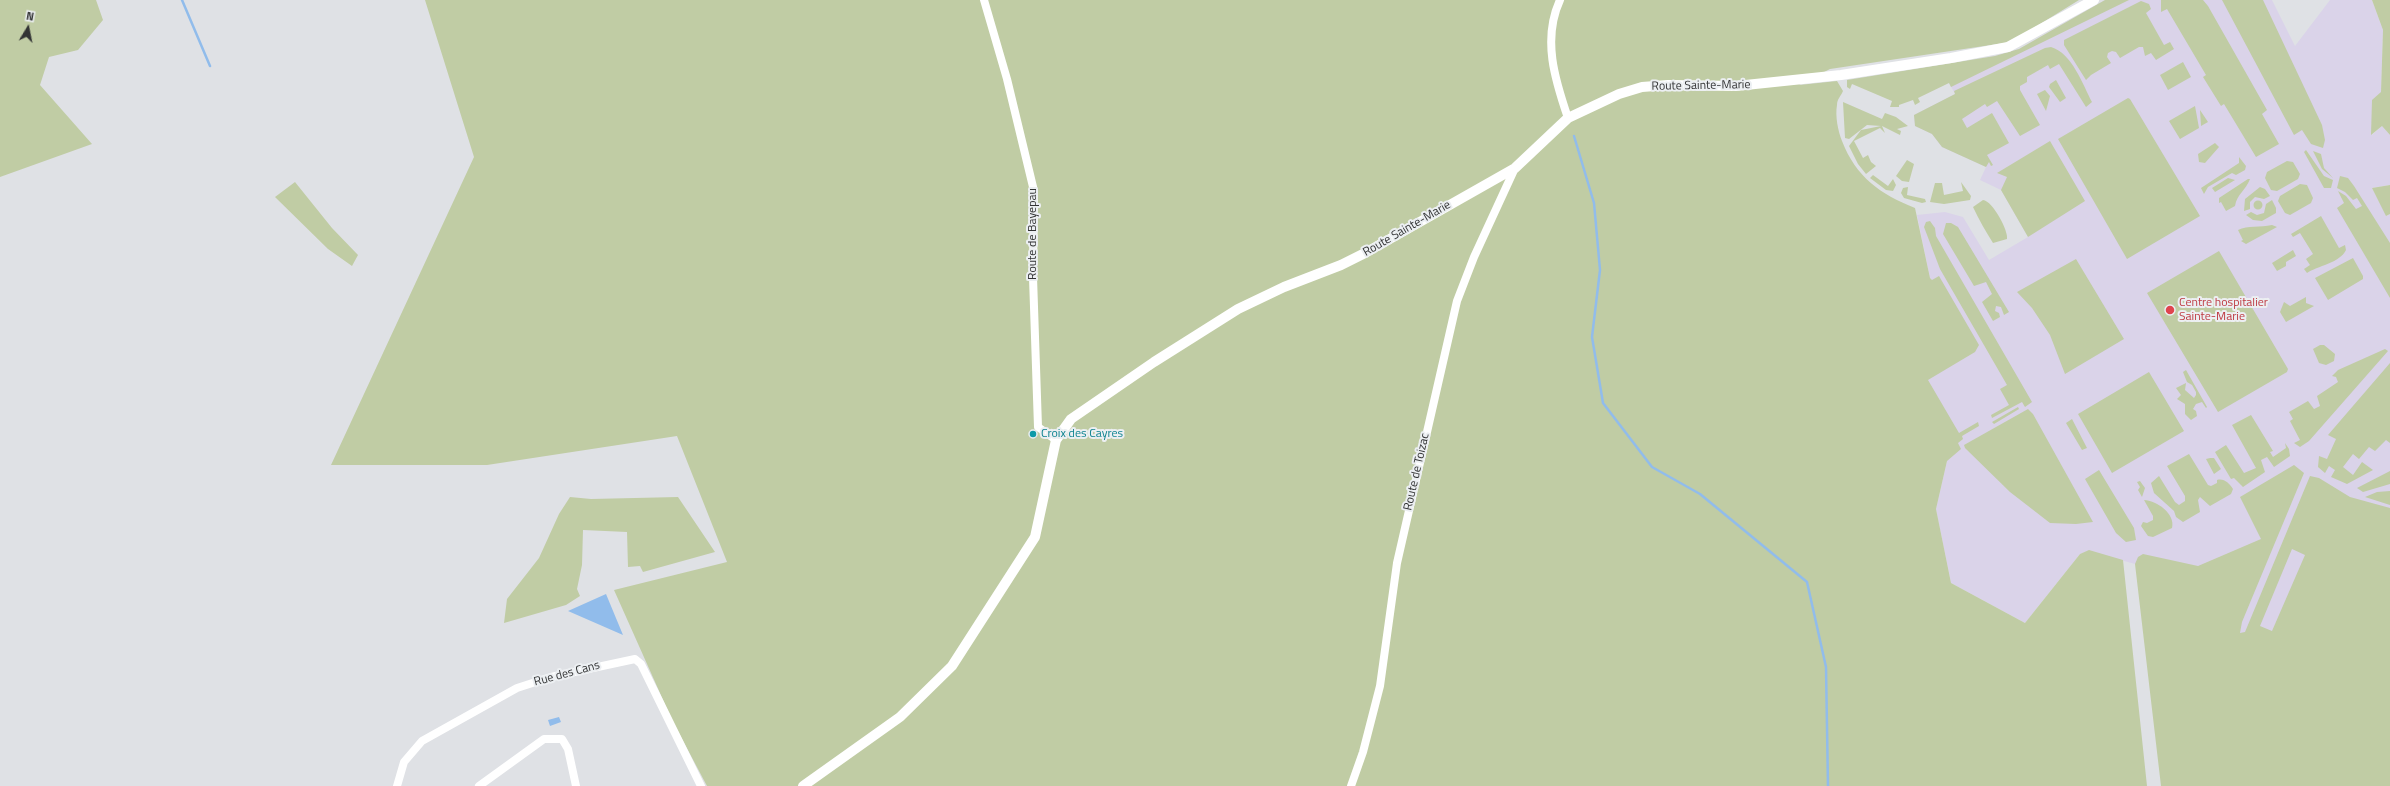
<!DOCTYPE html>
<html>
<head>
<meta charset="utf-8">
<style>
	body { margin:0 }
	#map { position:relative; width:2390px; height:786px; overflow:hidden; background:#dfe1e5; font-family:"Titillium Web",sans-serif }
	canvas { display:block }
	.north { position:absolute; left:8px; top:8px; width:40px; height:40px; -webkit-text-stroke:3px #eceff2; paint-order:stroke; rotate:10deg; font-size:11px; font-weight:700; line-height:16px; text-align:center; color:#323334 }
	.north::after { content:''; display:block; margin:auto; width:14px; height:18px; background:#323334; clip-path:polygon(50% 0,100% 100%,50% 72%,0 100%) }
</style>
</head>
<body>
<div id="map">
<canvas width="2390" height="786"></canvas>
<div class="north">N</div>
</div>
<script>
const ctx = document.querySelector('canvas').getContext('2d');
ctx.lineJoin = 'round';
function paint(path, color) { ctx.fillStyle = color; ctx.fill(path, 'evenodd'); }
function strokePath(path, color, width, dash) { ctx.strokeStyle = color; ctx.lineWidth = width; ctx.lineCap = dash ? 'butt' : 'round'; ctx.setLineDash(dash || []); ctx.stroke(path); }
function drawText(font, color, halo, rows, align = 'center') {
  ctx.font = font + ' "Titillium Web",sans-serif'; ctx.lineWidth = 4; ctx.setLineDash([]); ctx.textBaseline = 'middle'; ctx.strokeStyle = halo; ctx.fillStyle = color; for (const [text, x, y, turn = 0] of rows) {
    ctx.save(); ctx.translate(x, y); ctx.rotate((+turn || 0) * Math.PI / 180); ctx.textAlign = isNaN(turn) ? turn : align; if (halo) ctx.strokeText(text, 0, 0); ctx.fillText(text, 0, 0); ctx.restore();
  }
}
paint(new Path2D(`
	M2105 0H2272L2295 46 2330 0H2372L2383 30 2381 92 2372 135 2382 126 2390 135V185L2372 188 2387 216 2390 214V516L2315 549 2273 649 2231 634 2195 572 2146 563 2135 564 2089 551 2080 554 2025 623 1951 583 1936 509 1947 461 1841 339 1972 343 1930 278 1917 215 1945 212 1963 217 1989 260 2028 237 2001 190 1980 180 1986 167 1942 147 1932 134 1915 126 1914 115 1955 94 1940 66 1995 56 2019 49Z`), '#dad3e9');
paint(new Path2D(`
	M0 0H96L103 20 78 50 49 57 40 85 92 144 0 177Z
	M425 0H2079L2011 42 1830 69 1799 85 1837 81 1843 91C1841 96 1837 99 1837 105 1835 116 1838 131 1842 141 1856 177 1880 194 1915 208L1930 278 1932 280 1939 276 1979 345 1975 352 1928 380 1959 433 1978 422 1979 426 1962 436 1963 439 1958 443 1961 449 1947 461 1936 509 1951 583 2025 623 2080 554 2089 550 2123 560 2147 786H707L672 720 614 590 727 562 677 436 487 465H331L474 157Z
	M2105 0H2129L1951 87 1949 83 1918 98 1920 102 1915 105 1913 100 1899 105V107H1890L1892 101 1852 84 1850 89 1847 87V80L1995 56 2019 49Z
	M2161 0H2203L2208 6 2267 110 2262 114 2279 144 2256 157 2224 104 2221 106 2203 77 2206 75 2167 9 2161 12Z
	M2222 0H2263L2322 125 2325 140 2323 148 2311 144 2302 130 2294 135Z
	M2372 0H2390V135L2382 126 2371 135 2372 100 2381 92 2383 30Z
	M2141 1 2149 4 2151 9 2146 13 2164 45 2170 42 2174 49 2156 60 2151 53 2145 56 2143 47H2139L2120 58 2116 52 2112 51 2108 53 2107 57 2111 63 2091 75 2086 80 2064 45V40Z
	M2051 47C2072 53 2083 85 2092 102L2086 107 2059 64 2050 69 2048 65 2027 77V82L2020 86V90L2040 125 2020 136 1997 101 1987 107 1985 104 1962 119 1967 128 1992 113 2009 143 1987 155 1993 165 1991 166 1989 162 1986 167 1942 147 1932 134 1915 126 1914 115 1955 94 1954 91 2045 48Z
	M2183 62 2191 77 2168 90 2160 75Z
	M2056 80 2066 98 2060 102 2049 87 2050 84Z
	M2045 90 2050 96 2046 111 2037 94Z
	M2128 98 2130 99 2200 216 2127 259 2058 139Z
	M1843 102 1882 119 1885 113 1896 117 1908 126 1897 129 1901 131 1900 135 1882 126 1885 133 1880 128 1854 141 1863 158 1868 155 1871 162 1876 166 1866 174 1858 164 1849 146 1861 130 1881 126 1867 125 1849 139 1845 138Z
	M2195 106 2199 128 2180 139 2169 121Z
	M2200 110 2208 122 2201 126Z
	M2050 141 2085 201 2028 237 2001 190 2007 177 1997 173Z
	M2215 143 2219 147 2205 163 2199 162 2198 154Z
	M2306 150 2324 176 2333 180 2331 188H2324L2304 152Z
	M2313 151 2321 154 2324 168 2333 178 2322 169Z
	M2239 157 2246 166 2245 170 2236 175 2232 173 2208 187 2204 194 2201 188 2239 163Z
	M1907 160 1914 164 1909 182 1902 181 1896 176Z
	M2287 161 2293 162 2300 174 2298 179 2277 191 2271 190 2265 178 2267 172Z
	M1873 175 1888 186 1893 179 1896 185 1893 191 1886 190 1870 178Z
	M2340 176 2348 178 2354 186 2390 243V298L2337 208 2344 203 2338 191 2346 196 2356 209 2362 206 2357 198 2353 200 2345 192 2337 188Z
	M2228 178 2235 180 2215 192 2212 188Z
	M2248 179H2250C2246 190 2237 194 2235 206L2226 211 2221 202 2219 203V198Z
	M295 182 332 228 358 255 352 266 328 249 275 197Z
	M1961 182 1971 196 1970 200 1944 204 1930 202 1935 183H1942L1944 195 1963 191Z
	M2300 184 2307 185 2313 198 2311 203 2290 215 2285 213 2278 201 2280 196Z
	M2390 185V214L2386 216 2372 188Z
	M1908 187 1907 195 1925 199 1926 202 1922 203 1904 198 1901 193 1903 188Z
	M2260 187 2265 189 2270 196 2264 199 2255 197 2250 202V209L2244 211 2245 199Z
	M1983 200C1993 201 2009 232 2007 239L1993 243C1986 232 1979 220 1973 207Z
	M2272 200 2276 208V213L2262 221 2253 220 2246 215 2251 212 2257 215 2264 213 2266 204Z
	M2253.5 205a4.5 4.5 0 1 1 9 0a4.5 4.5 0 1 1-9 0Z
	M2321 216 2339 248 2345 245 2346 250C2340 263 2317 266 2307 273L2304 269 2310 265 2306 259 2313 254 2300 233 2293 237 2291 234Z
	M1930 221 1935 228 1936 236 2032 402 2025 407 2022 402 1992 418 1991 415 2009 405 2000 389 2007 385 1940 269 1924 227 1926 222Z
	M1946 223H1951L1958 227 2009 312 2004 315 2001 307 1996 306 1995 311 1999 313 2000 317 1993 321 1982 302 1992 294 1986 282 1974 286 1943 234Z
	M2272 225 2277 227 2246 244 2241 241 2243 240 2238 230C2248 225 2260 228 2272 225Z
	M2293 250 2296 256 2286 262V266L2277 271 2272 263Z
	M2219 251 2288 369 2287 372 2218 412 2147 293Z
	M2353 258 2363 276V279L2328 300 2315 278Z
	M2076 259 2124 339 2065 374 2050 335 2032 308 2017 292Z
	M2306 297V303L2314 306 2286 322 2280 312 2284 302 2290 306Z
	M2320 345H2324L2335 354 2334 361 2326 365 2319 363 2313 349Z
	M2385 349 2388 351 2309 441 2300 447 2294 443 2300 440 2290 421 2293 419 2289 412 2308 401 2314 409 2320 406 2317 396 2338 382 2336 377 2332 376 2338 370Z
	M2390 363V443L2386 440 2375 451 2369 447 2359 459 2353 454 2343 467 2353 475 2362 462 2373 470 2347 484 2331 477 2335 470 2329 466 2325 473 2318 467 2319 456 2327 459 2336 439 2328 435Z
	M2186 370 2207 407 2206 408 2202 402 2196 404 2193 409 2196 411 2197 416 2191 420 2185 414V404L2177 399 2181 395 2176 388 2186 383 2185 390 2194 398 2196 395V392L2192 385 2187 382 2183 372Z
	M2149 372 2184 431 2112 473 2078 414Z
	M2018 407 2019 409 1994 424 1992 422Z
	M2028 409 2033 414 2093 522 2076 524 2050 523 2010 492 1965 448 1964 445Z
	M2251 415 2273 451 2270 452 2273 457 2286 448 2285 443 2289 449 2290 456 2274 467 2267 457 2261 460 2265 472 2243 487 2234 478 2231 479 2215 452 2226 445 2244 473 2256 468 2232 425Z
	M2072 419 2087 448 2082 450 2066 423Z
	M2189 454 2208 485 2211 486 2217 483V480C2224 478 2229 483 2233 489L2231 494 2210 506 2200 497 2198 500 2200 512 2183 522 2176 517 2174 511 2154 493 2151 483 2159 476 2175 502 2179 505 2185 501V496L2167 466Z
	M2210 458H2214L2221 469 2214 474 2206 459Z
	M2294 465 2304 473 2242 622 2240 633 2245 632 2310 476 2319 478 2350 497 2390 508V786H2161L2135 564 2138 557 2143 554 2198 566 2261 539 2240 497ZM2292 549 2305 555 2272 631 2260 626Z
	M2099 470 2134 528 2136 540 2126 542 2116 533 2085 479Z
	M2390 471V484L2363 492 2357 488Z
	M2140 481 2145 488 2142 497 2138 490 2140 487 2137 482Z
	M2390 491V505L2365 497 2377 492Z
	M570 497 591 499 678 497 715 552 643 572 640 566 628 567 627 532 583 530 582 565 577 589 580 596 566 605 504 623 507 599 539 558 559 514Z
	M2144 500C2156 500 2176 514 2172 528L2153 537 2148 536 2141 526 2143 522 2147 523 2153 520V516Z`), '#c0cca4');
paint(new Path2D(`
	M606 594 623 635 568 611Z
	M559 717 561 722 550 726 548 720Z`), '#91bceb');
strokePath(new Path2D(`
	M182 0 210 66
	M1574 136 1594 203 1600 270 1592 337 1603 403 1652 467 1700 494 1807 582 1826 667 1828 786`), '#91bceb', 2.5);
strokePath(new Path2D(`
	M984 0 1007 79 1034 191 1033 277 1038 427 1056 440
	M1560 0C1542 39 1555 80 1568 118
	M397 786 404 762 422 741 517 688 551 677 635 659 641 664 701 786
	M479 786 544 739H562L568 749 576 786
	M1351 786 1363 752 1380 686 1397 563 1457 301 1474 257 1515 168`), '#fff', 8);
strokePath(new Path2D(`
	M803 786 900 717 952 666 1035 537 1056 440 1071 419 1154 362 1238 309 1284 287 1341 265 1365 253 1515 168 1568 118 1619 94 1642 87 1668 85 1736 86 1841 75 1951 58 2008 47 2094 0`), '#fff', 10);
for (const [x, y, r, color] of [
	[2170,310,5,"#e0444e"],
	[1033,434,4,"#0f9aa8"]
]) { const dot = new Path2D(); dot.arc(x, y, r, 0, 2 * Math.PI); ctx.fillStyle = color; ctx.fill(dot); strokePath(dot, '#eceff2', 1.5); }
drawText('12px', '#323334', '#eceff2', [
	["Route Sainte-Marie",1701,86,-1],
	["Route Sainte-Marie",1407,229,-30],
	["Route de Bayepau",1033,234,-90],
	["Route de Toizac",1417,472,-77],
	["Rue des Cans",567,674,-15]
]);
drawText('12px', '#be3a42', '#eceff2', [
	["Centre hospitalier",2179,303],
	["Sainte-Marie",2179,317]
], 'left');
drawText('12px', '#0d838f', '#eceff2', [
	["Croix des Cayres",1041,434]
], 'left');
</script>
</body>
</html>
